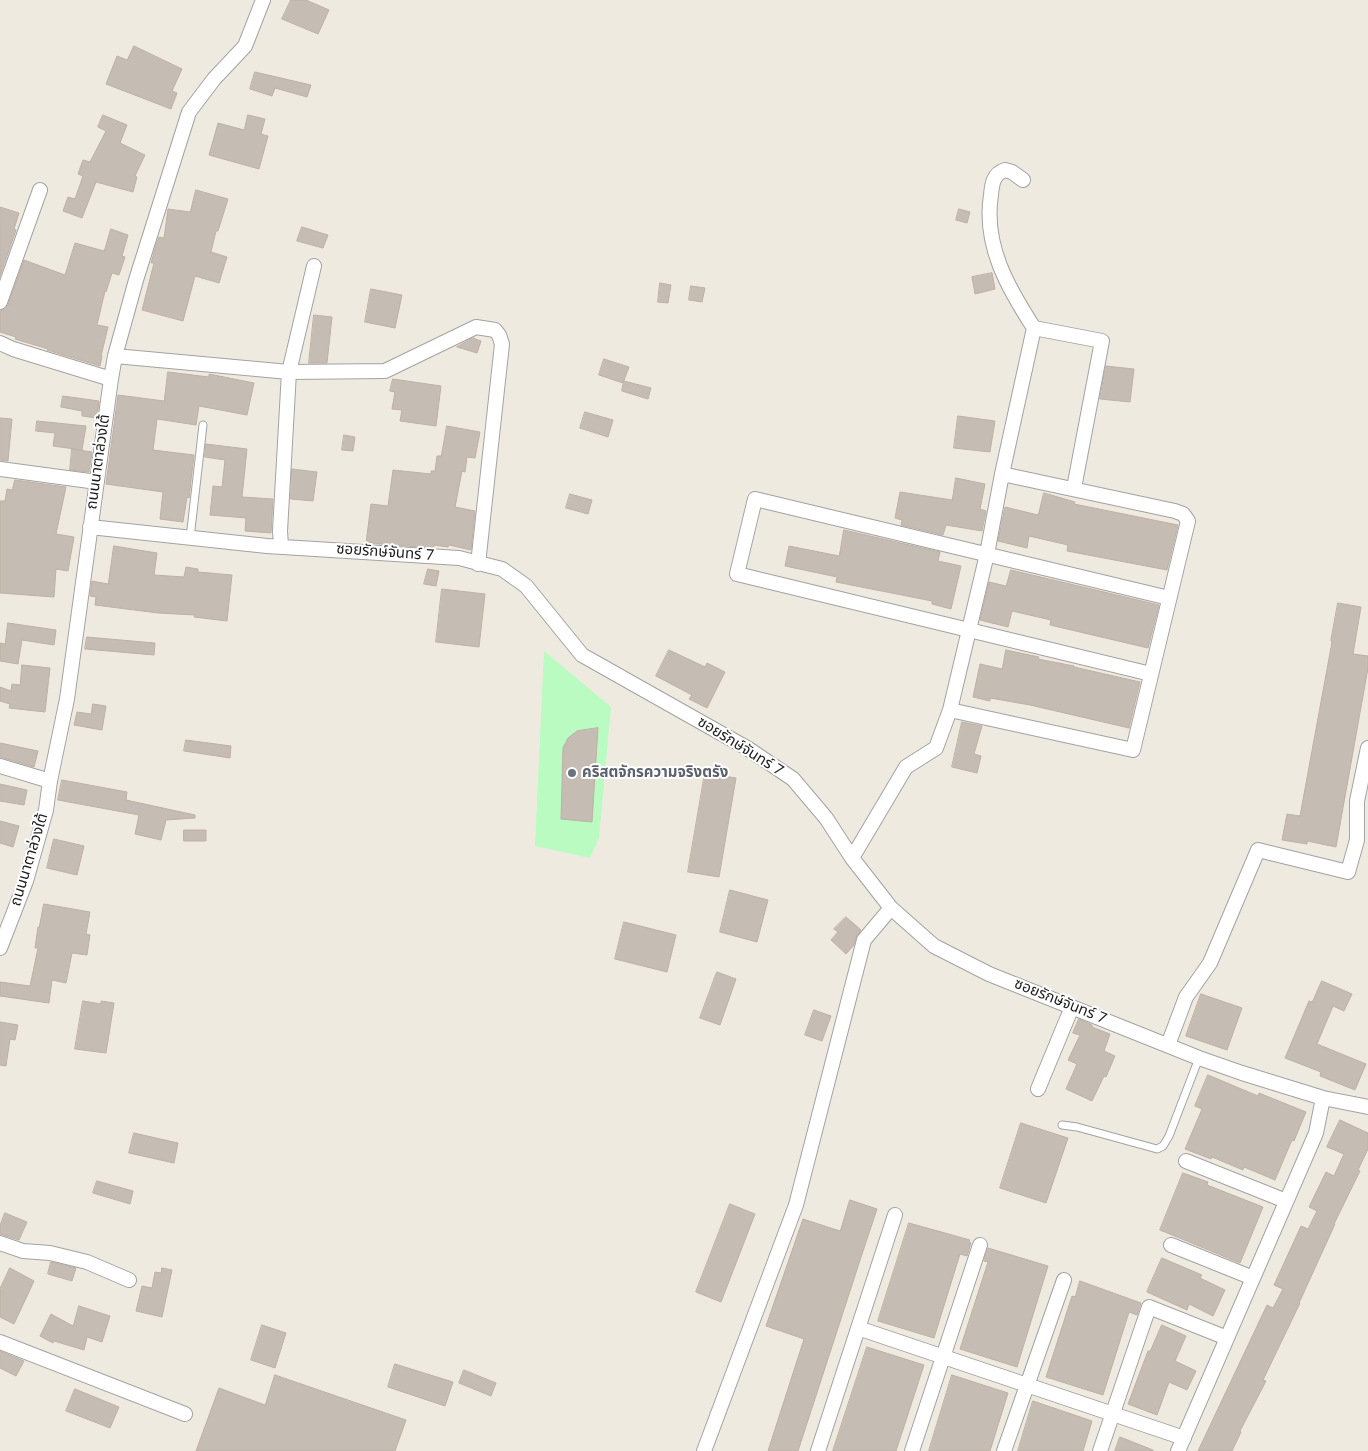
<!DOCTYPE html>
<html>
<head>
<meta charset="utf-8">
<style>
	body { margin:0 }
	canvas { display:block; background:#eeeae0 }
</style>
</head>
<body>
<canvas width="1368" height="1451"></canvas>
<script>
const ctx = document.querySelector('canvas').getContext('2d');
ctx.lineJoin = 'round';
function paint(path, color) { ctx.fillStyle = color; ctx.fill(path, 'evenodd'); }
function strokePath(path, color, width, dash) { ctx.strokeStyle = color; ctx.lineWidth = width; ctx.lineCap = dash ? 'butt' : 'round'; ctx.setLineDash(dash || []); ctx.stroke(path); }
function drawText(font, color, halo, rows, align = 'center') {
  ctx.font = font + ' Jost,"Noto Sans Thai",sans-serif'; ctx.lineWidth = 4; ctx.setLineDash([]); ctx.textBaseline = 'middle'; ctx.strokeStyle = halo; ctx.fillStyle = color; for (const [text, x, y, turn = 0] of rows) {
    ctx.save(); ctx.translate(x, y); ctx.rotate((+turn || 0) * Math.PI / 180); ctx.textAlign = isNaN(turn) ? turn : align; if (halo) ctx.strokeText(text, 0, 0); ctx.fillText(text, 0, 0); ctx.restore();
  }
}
paint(new Path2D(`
	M544 651 611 707 599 838 590 858 535 846Z`), '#bafbc2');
const building = new Path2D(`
	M291 0H306L329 10 318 34 282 19Z
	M134 46 182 69 172 91 177 93 171 109 106 84 117 56 127 60Z
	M255 72 311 85 307 97 275 88 272 96 250 89Z
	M103 115 127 125 120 143 145 155 135 176 137 177 133 192 96 182 82 218 63 211 68 197 75 199 83 176 78 174 83 160 90 162 106 131 98 127Z
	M248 115 265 119 261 134 268 136 259 169 209 155 218 123 244 130Z
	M196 190 228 199 218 231H216L211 252 227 257 219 283 195 276 183 321 142 310 154 263H151L156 245 159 237 164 238 168 209 190 212Z
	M0 207 19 213 14 229 16 230 0 276Z
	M959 209 970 212 967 223 956 220Z
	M302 227 328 235 323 248 297 241Z
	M111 229 128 235 122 256 125 257 119 275 112 273 106 292 105 291 97 325 108 327 101 356H102L100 366 47 350 48 349 15 339 16 337 0 332V311L5 309 8 305 24 260 65 275 75 243 104 251Z
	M992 273 995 289 975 294 972 277Z
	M660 283 671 285 668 303 658 302Z
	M691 286 705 288 702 302 689 300Z
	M371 289 402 295 395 328 365 322Z
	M314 315 332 317 327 363H309Z
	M473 338 481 341 477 353 457 347Z
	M604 359 629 367 623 383 599 375Z
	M1106 366 1134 369 1130 402 1100 399Z
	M168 372 209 377V374L254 383 247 415 199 406 196 425 157 419 153 450 194 455 189 498 187 497 183 522 160 519 163 492 106 484 118 395 164 401Z
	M393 379 441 386 436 426 400 421 402 410 392 409 395 392 390 391Z
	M624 381 651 388 648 399 622 391Z
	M63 396 99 401 97 418 82 416V411L61 407Z
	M585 412 613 420 608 437 580 428Z
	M958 416 995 421 990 452 954 448Z
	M0 418 12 419 8 461 0 460Z
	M37 421 86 426 82 450 53 446 55 433 36 431Z
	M447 426 480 432 475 458 467 457 465 472 462 471 455 507 475 511 471 550 449 545 448 547 434 545V548L366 543 371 504 388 506 393 470 431 474V471H435L437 456H441Z
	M344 435 355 437 353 451 342 450Z
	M206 444 247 449 242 497 273 499 271 533 245 531 246 518 210 515 213 486 222 487 225 460 205 457Z
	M72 449 92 452 89 472 70 470Z
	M292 469 317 472 313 501 291 499Z
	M956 478 985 484 980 509 986 511 982 531 946 525 943 535 901 525 902 520 895 518 900 492 952 500Z
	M15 480 66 487 56 534 74 537 68 571 56 569 54 597 0 593V501H5L7 489 12 490Z
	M1044 493 1075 502 1074 504 1178 525 1167 570 1067 551 1068 545 1029 536 1027 548 998 541 1005 507 1038 515Z
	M570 494 592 500 588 514 566 508Z
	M844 530 940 552 938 561 961 566 951 609 932 604V601L836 582 837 577 785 566 789 546 839 556Z
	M114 546 157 553 154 575 184 577 186 567 198 569V572L232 575 227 621 194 617 195 615 158 613 95 605 96 597 90 596 92 581 108 584Z
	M428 569 439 571 436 586 424 584Z
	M1011 570 1159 605 1148 648 1050 625 1051 620 1012 611 1008 627 980 620 989 582 1006 586Z
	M442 589 485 594 479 647 436 642Z
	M1338 603 1361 607 1353 654 1368 656V668L1336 847 1307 841V844L1282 840 1287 814 1300 816 1332 642 1331 641Z
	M8 623 56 630 54 645 22 640 18 664 0 661V643L5 644Z
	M87 637 155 643 154 655 85 649Z
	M669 650 705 667 707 663 725 672 707 708 689 699 692 695 656 676Z
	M1006 650 1039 657 1038 659 1074 666V667L1140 682 1129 728 1030 705 990 698V701L973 697 980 664 1002 669Z
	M22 665 50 668 45 712 9 708 10 704 0 701V687L11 691 12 684 20 685Z
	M93 704 106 706 102 730 74 725 77 712 91 714Z
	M962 722 982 726 974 754 981 756 977 773 952 767Z
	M598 728 592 822 561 819 563 748 568 738 577 731Z
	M186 740 231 746 230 758 184 751Z
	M0 743 38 751 34 767 0 757Z
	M705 773 736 778 719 877 688 872Z
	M62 780 127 792 126 800 195 815V818L166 820 161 840 135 834 139 815 58 800Z
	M0 784 27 790 24 805 0 801Z
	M0 821 19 826 13 847 0 843Z
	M184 830H206V841H184Z
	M54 839 84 846 77 875 47 868Z
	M730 890 768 900 757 942 720 932Z
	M44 904 90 912 86 934 90 935 87 955 72 953 66 983 52 980 49 1003 0 996V982L30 986 38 948H35L38 927H39Z
	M846 917 861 930 856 937 854 945 846 954 831 940 838 932 834 929Z
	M624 922 676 935 667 972 615 959Z
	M717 972 736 979 720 1025 700 1018Z
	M1322 981 1352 994 1344 1011 1333 1006 1317 1044 1366 1064 1355 1090 1320 1076 1321 1072 1285 1058 1309 1001 1312 1002Z
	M1201 994 1242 1008 1227 1050 1186 1036Z
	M83 1001 101 1004V1001L114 1003 106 1053 75 1049Z
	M814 1010 831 1016 822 1041 805 1035Z
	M1079 1019 1092 1025V1027L1110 1034 1104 1051 1115 1056 1106 1077 1104 1076 1092 1101 1066 1089 1077 1064 1068 1060 1080 1035 1073 1033Z
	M0 1022 18 1025 15 1040 10 1039 6 1066 0 1065Z
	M1208 1075 1258 1096 1259 1093 1306 1112 1294 1141 1292 1140 1275 1180 1244 1167 1243 1170 1212 1157 1211 1159 1185 1149 1202 1109 1195 1106Z
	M1340 1120 1368 1133V1149L1358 1170 1360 1171 1334 1224H1335L1299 1303H1300L1263 1380 1266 1381 1240 1431 1241 1432 1232 1451H1198L1267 1305 1273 1308 1283 1289 1274 1285 1301 1226 1308 1229 1317 1211 1309 1207 1326 1172 1334 1176 1344 1154 1327 1147Z
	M1021 1123 1068 1138 1046 1203 1000 1188Z
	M134 1133 178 1143 174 1163 129 1153Z
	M1183 1173 1208 1182 1207 1185 1263 1207 1240 1263 1160 1230Z
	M97 1181 133 1191 130 1204 93 1193Z
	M850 1200 877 1209 864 1248 798 1451H768L804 1339 766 1326 803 1219 840 1231Z
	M730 1204 755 1214 721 1302 696 1292Z
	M5 1213 27 1222 19 1240 0 1234V1226Z
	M909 1223 970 1240 969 1242 971 1243 967 1256 960 1254 934 1338 878 1321Z
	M988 1248 1048 1266 1017 1367 960 1349 988 1262 984 1261Z
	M1162 1258 1202 1275 1200 1278 1225 1290 1213 1316 1189 1304 1187 1310 1147 1292Z
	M51 1262 76 1268 72 1281 48 1274Z
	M10 1268 34 1281 14 1324 0 1317V1289Z
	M162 1268 172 1270 162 1317 136 1311 142 1286 152 1288 155 1272 161 1273Z
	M1080 1281 1141 1303 1137 1315 1129 1312 1103 1395 1046 1377 1072 1296 1075 1297Z
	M79 1306 110 1316 102 1342 87 1337 84 1350 54 1341 53 1343 40 1336 51 1314 73 1326Z
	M262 1325 286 1333 275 1368 251 1360Z
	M1162 1325 1186 1336 1175 1361 1196 1371 1187 1390 1169 1382 1157 1415 1128 1404 1148 1351H1150Z
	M867 1347 924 1365 896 1451H833Z
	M0 1351 24 1361 16 1376 0 1368Z
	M395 1364 453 1382 445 1406 388 1387Z
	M464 1370 496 1383 491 1396 459 1383Z
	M275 1375 406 1420 395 1451H196L219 1388 265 1405Z
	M952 1375 1008 1393 990 1451H929Z
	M75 1389 119 1407 110 1428 66 1411Z
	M1033 1401 1092 1421 1083 1451H1018Z
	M1120 1437 1153 1450V1451H1115Z`);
paint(building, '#c5bcb4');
strokePath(building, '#c0b0a3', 1);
const service = new Path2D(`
	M190 538 203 425
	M1062 1125 1077 1127 1157 1149 1163 1146 1169 1136 1199 1058`);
const minor = new Path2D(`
	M0 302 40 190
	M1034 328 1102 341 1074 488
	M0 343 13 349 111 379
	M115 356 289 372 385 371 476 327 495 330 499 335 502 344 478 564
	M0 469 97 482
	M90 527 267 546 459 558 502 569 526 586 582 655 747 748 793 779 826 818 852 858 891 908 934 946 989 974 1199 1058 1242 1073 1323 1098 1368 1107
	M281 546 280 531 289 372 314 266
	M1151 674 737 574 755 499 1169 598
	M950 710 1133 750 1188 521 1183 514 1175 511 1002 474
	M0 766 50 781
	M852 858 906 767 936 748 950 710 987 554 1002 474 1034 328C1008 288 983 245 991 195 992 184 993 174 1005 170L1012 172 1023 180
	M0 948 26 881 46 810 50 781 67 699 111 379 115 356 136 280 189 112 214 79 245 46 263 0
	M1168 1045 1186 997 1210 963 1258 850 1348 872 1357 840V801L1368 748
	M1038 1089 1072 1007
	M1186 1161 1286 1201
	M0 1243 23 1251 50 1253 87 1262 129 1280
	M1171 1245 1253 1278
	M858 1328 1184 1438
	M0 1342 185 1414
	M704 1451 796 1205 864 940 891 908
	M818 1451 895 1215
	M912 1451 980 1245
	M1004 1451 1064 1280
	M1100 1451 1149 1307 1227 1338
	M1178 1451 1316 1133 1323 1098`);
strokePath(service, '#a3a3a3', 9);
strokePath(minor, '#a3a3a3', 16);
strokePath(service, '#fff', 7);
strokePath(minor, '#fff', 14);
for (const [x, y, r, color] of [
	[572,773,5,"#6b7280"]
]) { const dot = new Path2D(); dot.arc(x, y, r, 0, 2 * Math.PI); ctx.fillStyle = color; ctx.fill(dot); strokePath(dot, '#fff', 2); }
drawText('15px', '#1c1c1c', '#fff', [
	["ถนนนาตาล่วงใต้",99,462,-82],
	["ซอยรักษ์จันทร์ 7",385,553,4],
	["ซอยรักษ์จันทร์ 7",740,747,32],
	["ถนนนาตาล่วงใต้",30,860,-73],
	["ซอยรักษ์จันทร์ 7",1060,1002,22]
]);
drawText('bold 15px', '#5b616d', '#fff', [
	["คริสตจักรความจริงตรัง",582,773]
], 'left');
</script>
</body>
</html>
